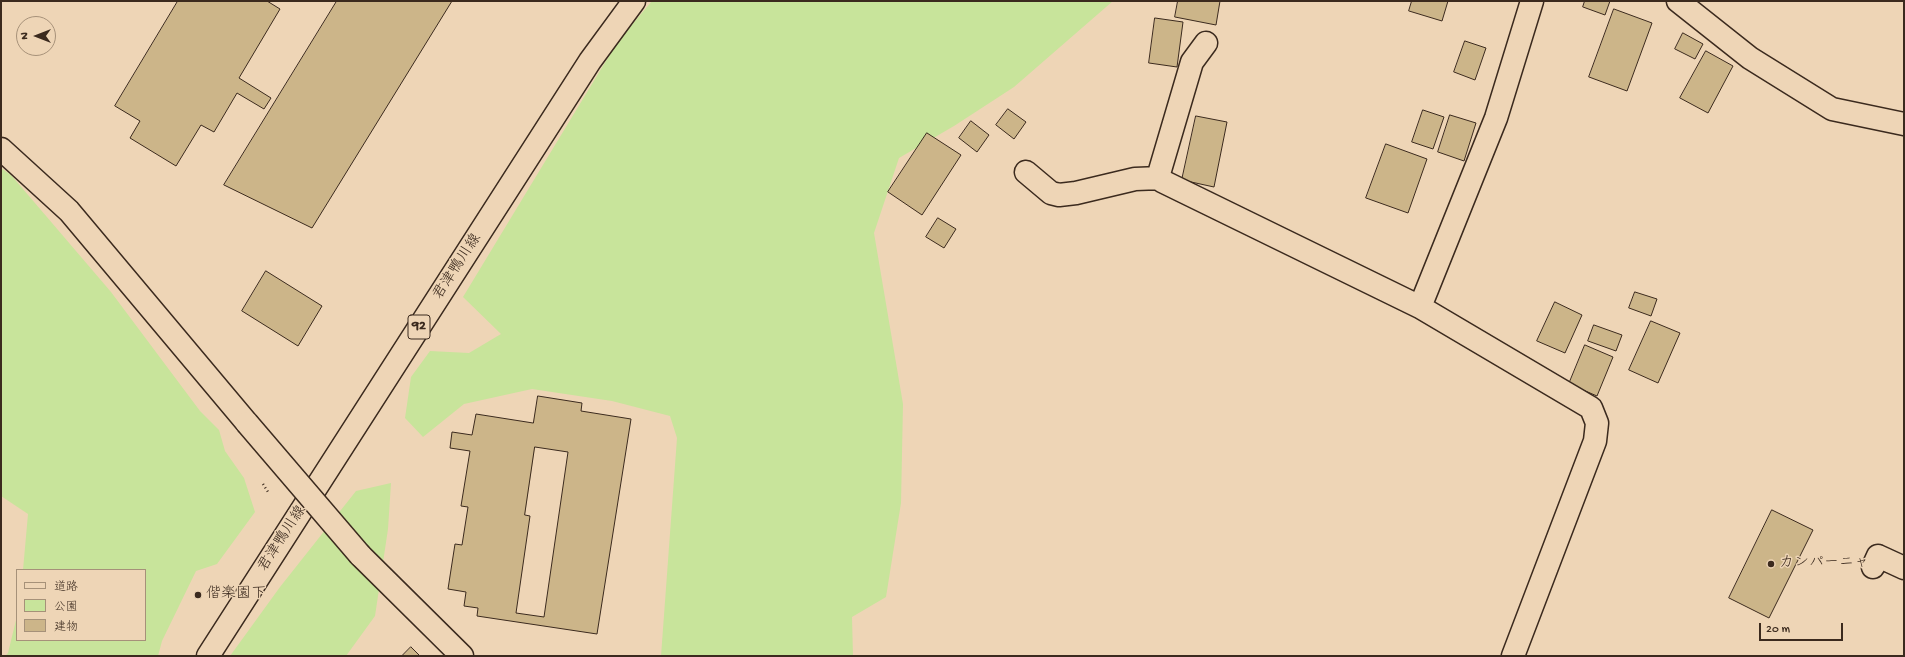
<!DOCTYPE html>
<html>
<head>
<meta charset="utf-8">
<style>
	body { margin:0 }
	#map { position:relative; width:1905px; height:657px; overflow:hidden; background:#eed5b6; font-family:"Gochi Hand","Klee One",sans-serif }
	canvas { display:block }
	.frame { position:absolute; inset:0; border:2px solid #3b2a1e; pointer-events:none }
	.legend { position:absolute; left:16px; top:569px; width:130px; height:72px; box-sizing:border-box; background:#eed5b6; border:1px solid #a69179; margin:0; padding:5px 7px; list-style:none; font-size:12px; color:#3b2a1e }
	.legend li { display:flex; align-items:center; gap:8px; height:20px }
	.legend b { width:20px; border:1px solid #a69179 }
	.north { position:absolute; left:16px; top:16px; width:40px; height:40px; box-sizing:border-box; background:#eed5b6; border:1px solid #a69179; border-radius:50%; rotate:270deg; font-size:11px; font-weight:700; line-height:16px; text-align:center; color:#3b2a1e }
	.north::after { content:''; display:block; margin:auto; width:14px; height:18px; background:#3b2a1e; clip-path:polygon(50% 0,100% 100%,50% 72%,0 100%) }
	.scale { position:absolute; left:1759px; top:623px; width:84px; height:18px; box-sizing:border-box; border:2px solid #3b2a1e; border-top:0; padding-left:5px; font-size:12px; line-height:14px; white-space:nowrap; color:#3b2a1e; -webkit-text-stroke:3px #eed5b6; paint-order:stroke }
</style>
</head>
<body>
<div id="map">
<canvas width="1905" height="657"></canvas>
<div class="frame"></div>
<ul class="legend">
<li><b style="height:5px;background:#eed5b6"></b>道路</li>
<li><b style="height:11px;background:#c8e49b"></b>公園</li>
<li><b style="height:11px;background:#ccb589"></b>建物</li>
</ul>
<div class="north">N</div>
<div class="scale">20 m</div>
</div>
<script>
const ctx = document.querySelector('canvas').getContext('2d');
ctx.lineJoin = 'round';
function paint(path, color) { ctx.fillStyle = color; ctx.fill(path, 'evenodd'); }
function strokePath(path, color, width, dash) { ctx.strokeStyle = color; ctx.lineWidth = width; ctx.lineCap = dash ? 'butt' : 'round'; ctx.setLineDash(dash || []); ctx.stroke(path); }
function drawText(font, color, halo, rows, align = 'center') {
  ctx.font = font + ' "Gochi Hand","Klee One",sans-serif'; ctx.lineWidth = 3; ctx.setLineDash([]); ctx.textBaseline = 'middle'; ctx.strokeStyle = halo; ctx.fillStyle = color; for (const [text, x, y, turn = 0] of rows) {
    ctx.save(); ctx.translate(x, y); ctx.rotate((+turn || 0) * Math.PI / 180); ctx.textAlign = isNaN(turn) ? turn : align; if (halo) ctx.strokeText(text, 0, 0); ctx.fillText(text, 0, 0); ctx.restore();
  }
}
paint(new Path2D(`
	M652 1H1113L1014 87 954 126 899 158 874 233 903 404 901 503 886 597 852 617 853 656H661L677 438 670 416 612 401 532 389 464 404 423 437 405 418 411 377 430 351 469 353 501 334 463 297 618 41Z
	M1 168 11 175 111 292 200 411 219 430 225 451 244 478 255 512 217 564 196 571 162 641 158 656H5L8 653 17 616V640H145V570H23L28 514 1 496Z
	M391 483 388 529 375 616 346 656H230L280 587 356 491Z`), '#c8e49b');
const building = new Path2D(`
	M178 1H267L280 9 239 78 271 98 264 109 237 93 214 132 201 125 176 166 130 138 140 121 115 106Z
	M337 1H452L312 228 224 185Z
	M1178 1H1220L1216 25 1175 17Z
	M1412 1H1448L1442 21 1409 11Z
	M1585 1H1610L1605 15 1583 7Z
	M1614 9 1652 23 1627 91 1589 77Z
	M1155 18 1183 22 1177 67 1149 63Z
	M1683 33 1703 44 1695 59 1675 49Z
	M1465 41 1486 48 1475 80 1454 72Z
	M1706 51 1733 66 1708 113 1680 98Z
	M1008 109 1026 122 1014 139 996 125Z
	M1423 110 1444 117 1433 149 1412 142Z
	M1450 115 1476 123 1464 161 1438 152Z
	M1196 116 1227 122 1214 187 1182 180Z
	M971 121 989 135 977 152 959 138Z
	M927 133 961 155 922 215 888 192Z
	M1386 144 1427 159 1408 213 1366 198Z
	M938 218 956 229 944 248 926 237Z
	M266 271 322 306 298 346 242 311Z
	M1635 292 1657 299 1651 316 1629 308Z
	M1555 302 1582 315 1565 353 1537 341Z
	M1651 321 1680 333 1658 383 1629 370Z
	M1594 325 1622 335 1616 351 1588 341Z
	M1585 345 1613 357 1597 396 1569 384Z
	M538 396 582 403 581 411 631 419 597 634 477 616 478 608 464 606 466 592 448 589 455 544 462 545 468 507 461 506 470 451 450 448 452 432 472 435 476 414 533 423ZM535 447 568 452 544 617 516 613 530 516 525 515Z
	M1772 510 1813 530 1769 618 1729 598Z
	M411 647 420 656H402Z`);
paint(building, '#ccb589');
strokePath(building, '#3b2a1e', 1);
const minor = new Path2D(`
	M1678 1 1750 58 1832 109 1904 124
	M1206 43 1192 62 1161 167 1159 174 1162 181 1420 307
	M1 149 69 211 247 423
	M1026 172 1051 193 1059 195 1076 193 1135 179 1161 178
	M360 555 462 656
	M1873 567 1878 556 1904 568
	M1513 656 1595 441 1597 423 1591 408 1420 307 1496 118 1532 1`);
const major = new Path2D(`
	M208 656 590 61 634 1`);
strokePath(minor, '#3b2a1e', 25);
strokePath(major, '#3b2a1e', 25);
strokePath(new Path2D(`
	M263 484 268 492`), '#3b2a1e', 2.5, [1, 3]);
strokePath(minor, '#eed5b6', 22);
strokePath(major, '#eed5b6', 22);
const minorBridge = new Path2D(`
	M247 423 360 555`);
strokePath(minorBridge, '#3b2a1e', 25, []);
strokePath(minorBridge, '#eed5b6', 22);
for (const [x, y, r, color] of [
	[1771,564,4,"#3b2a1e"],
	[198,595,4,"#3b2a1e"]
]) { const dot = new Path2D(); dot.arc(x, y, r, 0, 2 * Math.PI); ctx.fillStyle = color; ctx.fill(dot); strokePath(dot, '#eed5b6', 1.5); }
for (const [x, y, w] of [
	[419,327,22]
]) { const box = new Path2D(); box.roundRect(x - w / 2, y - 12, w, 24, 3); ctx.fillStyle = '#eed5b6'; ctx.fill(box); strokePath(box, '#3b2a1e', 1); }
drawText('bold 14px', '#3b2a1e', null, [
	["92",419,327]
]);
drawText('15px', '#3b2a1e', '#eed5b6', [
	["君津鴨川線",458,267,-57],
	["君津鴨川線",283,539,-57]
]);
drawText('15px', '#3b2a1e', '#eed5b6', [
	["カンパーニャ",1779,564],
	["偕楽園下",206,595]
], 'left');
</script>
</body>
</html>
